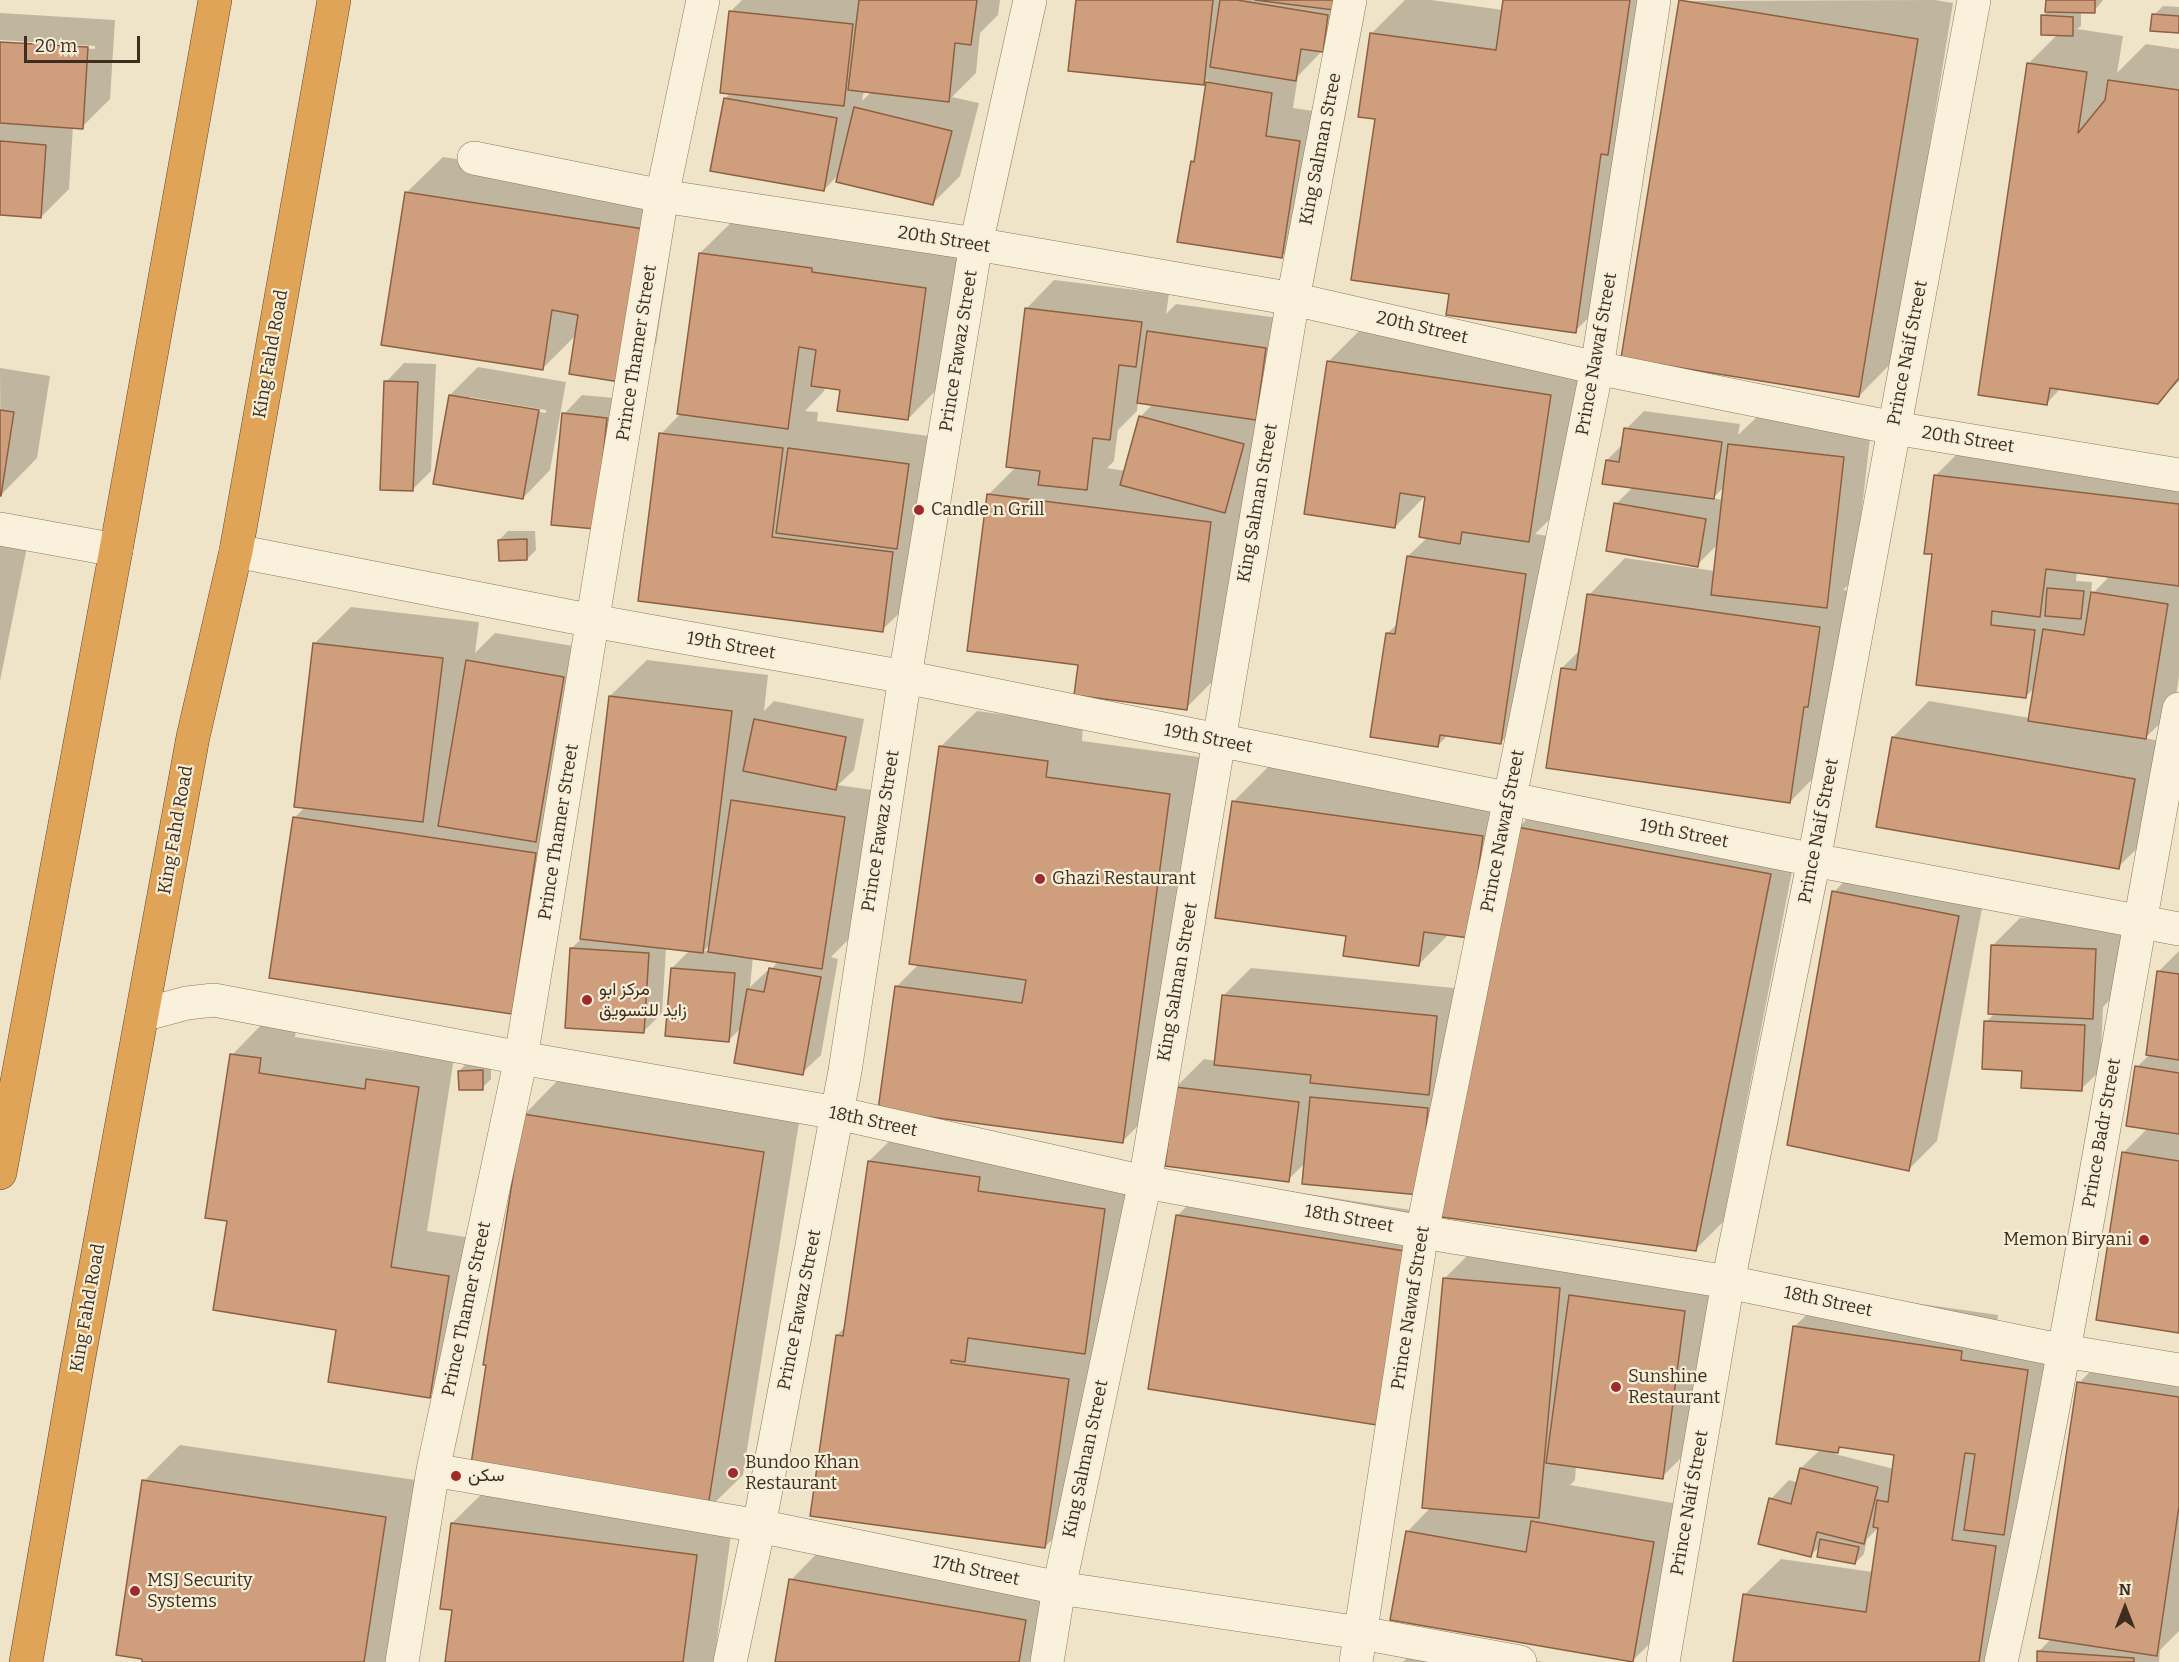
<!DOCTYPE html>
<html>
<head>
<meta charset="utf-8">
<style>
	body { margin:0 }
	#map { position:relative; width:2179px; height:1662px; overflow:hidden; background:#f0e4c8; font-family:Bitter,serif }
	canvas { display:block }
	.north { position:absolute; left:2095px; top:1578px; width:60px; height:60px; -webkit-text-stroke:4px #f7eed8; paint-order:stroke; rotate:0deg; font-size:16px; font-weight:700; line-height:24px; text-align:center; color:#3d2e20 }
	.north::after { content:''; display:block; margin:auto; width:21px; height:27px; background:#3d2e20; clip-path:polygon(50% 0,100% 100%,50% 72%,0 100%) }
	.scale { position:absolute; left:24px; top:36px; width:116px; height:27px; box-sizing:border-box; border:3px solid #3d2e20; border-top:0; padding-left:8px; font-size:18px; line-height:21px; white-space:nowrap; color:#3d2e20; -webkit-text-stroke:4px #f7eed8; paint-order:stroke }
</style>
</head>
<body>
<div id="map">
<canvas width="2179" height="1662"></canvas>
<div class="north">N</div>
<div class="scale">20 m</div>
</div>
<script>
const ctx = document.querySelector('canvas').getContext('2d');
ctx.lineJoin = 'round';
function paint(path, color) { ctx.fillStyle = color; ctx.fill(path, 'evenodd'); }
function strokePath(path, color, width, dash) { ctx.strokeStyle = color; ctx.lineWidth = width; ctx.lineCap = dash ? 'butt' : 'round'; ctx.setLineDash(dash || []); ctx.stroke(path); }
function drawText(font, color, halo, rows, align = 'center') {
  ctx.font = font + ' Bitter,Vazirmatn,serif'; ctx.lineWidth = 4.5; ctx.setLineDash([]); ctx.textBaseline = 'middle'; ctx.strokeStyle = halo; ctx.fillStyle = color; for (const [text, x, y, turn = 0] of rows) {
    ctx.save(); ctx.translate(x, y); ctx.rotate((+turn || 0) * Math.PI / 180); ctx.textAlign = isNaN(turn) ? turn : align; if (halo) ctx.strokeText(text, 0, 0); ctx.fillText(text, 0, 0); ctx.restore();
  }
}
paint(new Path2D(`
	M742 0H1000L998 15 980 33 976 73 952 97 979 103 960 176 932 204 839 174 824 190 725 99 731 92 730 12ZM864 90 872 91 862 101Z
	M1077 0H1353L1350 22 1298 76 1293 108 1327 113 1309 229 1281 257 1192 162 1196 158 1208 79 1204 83Z
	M1405 0H1431L1503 10 1504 0H1660L1612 295 1575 331 1451 293 1376 118 1372 33Z
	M1935 0 1953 3 1895 359 1859 396 1680 1Z
	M2047 0H2103L2094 11H2081V26L2077 29 2123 36 2117 73 2146 44 2179 49V381L2157 403 2061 388 2047 403 2028 64 2058 34 2043 16 2047 12Z
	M2163 6 2179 7V31L2154 15Z
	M0 13 115 20 110 99 82 127 73 126 69 189 41 217 0 214V43L95 49V46L0 40Z
	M443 157 679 193 656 344 619 380 576 335 542 369 406 193Z
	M737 217 962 252 944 382 908 419 842 389 825 387 824 391 805 411 818 412 817 421 936 437 919 594 882 630 640 600 661 434 681 413 700 253Z
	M1054 280 1169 294 1166 314 1176 304 1293 320 1222 672 1186 708 1079 664 989 494 1016 467 1027 308ZM1138 402 1153 404 1141 416 1126 471 1107 468 1114 461 1118 430 1137 411Z
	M1365 325 1587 359 1565 504 1535 534 1562 538 1537 706 1500 743 1448 735 1438 745 1387 634 1398 623 1408 556 1428 537 1427 494 1395 527 1329 361Z
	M404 363 436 364 431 471 412 490 386 382Z
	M478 367 566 382 550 470 523 498 450 395ZM470 397 546 410V413L470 400Z
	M0 368 50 376 37 458 1 495Z
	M582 395 625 399 614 509 564 414Z
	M1644 411 1740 424 1738 435 1757 417 1871 429 1854 579 1843 590 1855 591 1826 765 1790 802 1562 668 1580 650 1589 595 1625 558 1715 571 1718 544 1697 565 1616 504 1633 487 1607 460 1623 444 1626 429ZM1724 487 1723 500 1713 498Z
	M1972 439 2179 464V676L2174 710 2145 738 2170 743 2155 831 2118 867 1893 737 1929 701 2030 718 2035 688 2025 697 1934 553 1926 552 1936 475ZM2077 571 2110 576 2091 595 2092 582 2076 581Z
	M508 531H535L536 550 527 559 499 540Z
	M0 536 28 542 0 681Z
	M351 607 479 622 475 653 495 633 591 649 511 1012 294 818 305 807 315 643Z
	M647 660 768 675 764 711 774 701 864 719 854 770 838 785 872 790 849 939 831 957 838 959 821 1055 802 1073 741 1028 729 1040 672 968 690 950 666 948 662 1013 643 1032 571 949 581 939 610 696ZM711 943 710 951H704ZM753 957 778 961 770 971H767L750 987Z
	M977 711 1083 725 1082 741 1206 758 1158 1105 1122 1142 896 987 919 964 940 747Z
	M1270 765 1519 800 1518 828 1546 800 1797 846 1723 1222 1695 1250 1440 1216 1413 1387 1177 1216 1213 1179 1436 1214 1446 1166 1305 1163 1288 1180 1176 1087 1204 1059 1216 1061 1223 996 1251 968 1464 989 1502 903 1449 934 1418 965 1347 934 1234 801Z
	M1861 864 1986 888 1937 1141 1909 1169 1834 892Z
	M2020 918 2123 922 2120 989 2103 1007 2100 1071 2081 1089 1986 1022 1995 1013 1992 946Z
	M2179 951V1331L2124 1152 2149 1127 2137 1067 2148 1056 2159 971Z
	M268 1018 297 1022 295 1037 395 1052 404 1043 455 1051 427 1231 484 1240 466 1360 429 1396 338 1328 229 1220 232 1055Z
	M468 1062H491V1079L482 1088 459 1071Z
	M560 1078 800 1116 743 1475 706 1511 524 1115Z
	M906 1125 1141 1173 1081 1510 1045 1547 837 1335 846 1326 869 1161Z
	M1481 1242 1712 1284 1690 1449 1662 1477 1576 1465 1575 1480 1570 1485 1690 1506 1669 1625 1632 1661 1407 1532 1431 1507 1445 1278Z
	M1831 1291 1998 1315 1997 1324 2064 1334 2010 1662H1735L1744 1595 1781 1559 1873 1572 1880 1526 1867 1539 1864 1554 1855 1563 1820 1546 1810 1556 1771 1499 1789 1480 1798 1483 1801 1468 1821 1449 1794 1327ZM1843 1446 1896 1454 1894 1469 1835 1454Z
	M2115 1346 2179 1356V1631L2160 1650 2159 1662H2038L2039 1651 2051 1639 2079 1383Z
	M180 1445 422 1481 394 1662H143L144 1481Z
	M489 1487 733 1519 714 1662H447L453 1609 452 1523Z
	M827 1543 1062 1584 1048 1662H776L791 1580Z
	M1420 1645 1544 1662H1403Z`), '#0003');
const building = new Path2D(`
	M859 0H977L971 45 955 43 949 102 848 90Z
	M1076 0H1213L1204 85 1068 71Z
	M1220 0H1237L1328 15 1323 52 1301 49 1296 81 1210 67Z
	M1255 0H1335L1334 10Z
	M1503 0H1630L1608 155 1601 154 1576 333 1446 315 1449 294 1351 280 1375 119 1358 117 1370 33 1496 50Z
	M1679 0 1918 39 1859 397 1621 358Z
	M2046 0H2095V13L2045 12Z
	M729 11 853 24 844 106 720 93Z
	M2152 14 2179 16V33L2150 31Z
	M2041 15 2073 17V36L2041 35Z
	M0 42 88 47 83 129 0 123Z
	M2027 63 2087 72 2078 133 2105 100 2108 80 2179 90V378L2158 404 2050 388 2047 405 1978 395Z
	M1206 82 1272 93 1266 136 1300 141 1282 258 1177 242 1191 161 1194 162Z
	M724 98 837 118 824 191 710 171Z
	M854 107 952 131 933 205 836 182Z
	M0 141 46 145 41 218 0 215Z
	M405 192 644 229 620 382 569 374 578 315 552 310 543 370 381 345Z
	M699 253 812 268V272L926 288 908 420 837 411 840 390 811 386 816 350 799 347 788 429 677 414Z
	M1025 308 1142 322 1136 367 1119 365 1110 440 1093 438 1087 490 1038 485 1040 471 1006 467Z
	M1147 331 1266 348 1256 420 1137 403Z
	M1327 361 1551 395 1529 542 1462 532 1460 544 1419 537 1425 497 1400 493 1395 528 1304 514Z
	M384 381 418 382 413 491 380 490Z
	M449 395 539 410 523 499 433 484Z
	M0 410 14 412 1 496H0Z
	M562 413 607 418 596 529 551 525Z
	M1139 416 1244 444 1225 513 1120 485Z
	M1624 428 1722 442 1714 499 1602 484 1606 460 1619 462Z
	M659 433 783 448 772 537 893 552 883 632 638 601Z
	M1728 444 1844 457 1827 608 1711 595Z
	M788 448 909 464 897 549 776 533Z
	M1934 475 2179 504V586L2046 569 2040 617 1992 611 1991 625 2035 630 2026 698 1916 685 1932 554H1924Z
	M987 494 1211 522 1187 710 1074 695 1078 665 967 651Z
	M1614 503 1706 519 1698 567 1606 551Z
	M527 539V560L499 561 498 540Z
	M1407 556 1526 574 1501 744 1440 735 1438 747 1370 737 1386 633 1395 634Z
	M2047 588 2084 591 2081 619 2045 616Z
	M2091 592 2168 604 2146 739 2028 721 2043 629 2084 635Z
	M1587 594 1820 627 1808 707H1804L1790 803 1546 768 1561 668 1576 670Z
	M313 643 443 658 423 822 294 807Z
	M466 660 564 677 536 842 438 826Z
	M609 696 732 711 703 953 580 939Z
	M754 719 846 737 836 790 743 771Z
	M1892 737 2135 779 2119 869 1876 827Z
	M939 746 1048 761 1046 777 1170 794 1123 1143 878 1110 895 986 1022 1003 1026 980 909 964Z
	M731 800 845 817 822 969 708 952Z
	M1232 801 1483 836 1469 938 1424 932 1419 966 1343 956 1346 936 1215 918Z
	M293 817 536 853 512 1014 269 978Z
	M1517 827 1771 874 1696 1251 1434 1216Z
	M1832 891 1959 916 1909 1171 1787 1145Z
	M1991 945 2096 949 2093 1019 1988 1014Z
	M570 948 649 953 644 1033 565 1028Z
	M671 968 735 973 729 1042 665 1036Z
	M769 968 821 977 803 1075 734 1063 747 989 764 992Z
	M2157 971 2179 974V1060L2146 1055Z
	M1222 995 1437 1016 1429 1095 1310 1083 1311 1075 1214 1065Z
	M1984 1021 2085 1025 2082 1091 2021 1088 2022 1071 1982 1069Z
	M230 1054 261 1058 259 1073 365 1089 366 1079 419 1087 391 1267 449 1276 430 1398 328 1382 336 1330 213 1310 227 1221 205 1218Z
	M2135 1066 2179 1073V1134L2126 1126Z
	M483 1070V1090H459L458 1071Z
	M1175 1087 1299 1102 1289 1182 1165 1166Z
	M1310 1097 1428 1108 1420 1195 1302 1184Z
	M523 1114 764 1152 707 1513 471 1464 486 1365H483Z
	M2122 1152 2179 1161V1333L2096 1320Z
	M868 1161 980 1177 978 1191 1105 1209 1085 1354 968 1338 965 1362 951 1360V1363L1069 1379 1045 1548 810 1516 836 1335 843 1336Z
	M1176 1215 1405 1251 1377 1425 1148 1389Z
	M1443 1278 1560 1288 1539 1518 1422 1508Z
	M1569 1295 1685 1311 1663 1479 1546 1463Z
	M1793 1326 1962 1351 1961 1360 2028 1370 2004 1535 1964 1530 1975 1454 1965 1453 1952 1540 1996 1546 1979 1662H1733L1743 1594 1866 1612 1878 1528 1873 1527 1877 1500 1888 1502 1894 1455 1839 1447 1838 1453 1776 1444Z
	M2077 1382 2179 1397V1506L2157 1656 2039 1638Z
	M1800 1468 1878 1487 1864 1544 1817 1532 1811 1557 1758 1544 1769 1498 1791 1504Z
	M142 1480 386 1517 364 1662H142V1659L116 1655Z
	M1531 1521 1654 1542 1633 1662 1390 1620 1406 1531 1526 1552Z
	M451 1523 697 1555 683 1662H445L452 1610 440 1609Z
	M1820 1539 1859 1547 1855 1564 1817 1557Z
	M789 1579 1026 1620 1019 1662H775Z
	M2037 1651 2134 1658V1662H2037Z`);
paint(building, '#cf9f7d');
strokePath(building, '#8d5f41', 1.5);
const minor = new Path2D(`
	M474 158 662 196 976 244 1293 299 1597 368 1894 428 2179 475
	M0 529 116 550
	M236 551 593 621 905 677 1814 860 2179 929
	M142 1015 187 1003 214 1000 521 1058 837 1113 1145 1182 1422 1232 1728 1282 2064 1351 2179 1370
	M433 1470 759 1526 1059 1588 1361 1633 1520 1662
	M402 1662 433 1470 521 1058 662 196 703 0
	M730 1662 759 1526 845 1071 905 677 976 244 1030 0
	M1047 1662 1059 1588 1145 1182 1293 299 1350 0
	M1356 1662 1422 1232 1597 368 1654 0
	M2001 1662C2071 1346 2119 1026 2179 709`);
const tertiary = new Path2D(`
	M1663 1662 1728 1282 1814 860 1974 0`);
const motorway = new Path2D(`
	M0 1173 116 550 215 0
	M26 1662 78 1362 193 737 236 551 334 0`);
strokePath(minor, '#8d765c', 34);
strokePath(tertiary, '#8d765c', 34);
strokePath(motorway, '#5b4430', 34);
strokePath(minor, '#faf1dc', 33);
strokePath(tertiary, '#faf1dc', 33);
strokePath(motorway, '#e0a458', 33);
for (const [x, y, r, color] of [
	[919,510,6,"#9e2a2b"],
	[1040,879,6,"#9e2a2b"],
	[587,1000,6,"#9e2a2b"],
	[2144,1240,6,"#9e2a2b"],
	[1616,1387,6,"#9e2a2b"],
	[733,1473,6,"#9e2a2b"],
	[456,1476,6,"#9e2a2b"],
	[135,1591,6,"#9e2a2b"]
]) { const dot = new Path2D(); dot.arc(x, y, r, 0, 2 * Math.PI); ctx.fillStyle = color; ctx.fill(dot); strokePath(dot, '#f7eed8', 2); }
drawText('18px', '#3d2e20', '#f7eed8', [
	["King Salman Stree",1321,149,-79],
	["20th Street",944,240,9],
	["20th Street",1422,328,13],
	["Prince Fawaz Street",959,351,-81],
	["Prince Thamer Street",637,353,-81],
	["Prince Naif Street",1908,353,-79],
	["King Fahd Road",271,354,-80],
	["Prince Nawaf Street",1597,354,-80],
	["20th Street",1968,440,9],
	["King Salman Street",1258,503,-80],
	["19th Street",731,646,10],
	["19th Street",1208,739,11],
	["King Fahd Road",176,830,-80],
	["Prince Fawaz Street",881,831,-81],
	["Prince Nawaf Street",1503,831,-79],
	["Prince Naif Street",1819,831,-79],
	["Prince Thamer Street",559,832,-81],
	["19th Street",1684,834,11],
	["King Salman Street",1178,982,-80],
	["18th Street",873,1122,12],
	["Prince Badr Street",2102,1133,-80],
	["18th Street",1349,1219,10],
	["18th Street",1828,1302,12],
	["King Fahd Road",88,1308,-80],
	["Prince Nawaf Street",1411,1308,-81],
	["Prince Thamer Street",467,1309,-78],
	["Prince Fawaz Street",800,1310,-79],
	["King Salman Street",1086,1459,-78],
	["Prince Naif Street",1690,1503,-80],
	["17th Street",976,1571,12]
]);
drawText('18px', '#3d2e20', '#f7eed8', [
	["Candle n Grill",931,510],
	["Ghazi Restaurant",1052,879],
	["مركز ابو",599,990],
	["زايد للتسويق",599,1011],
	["Memon Biryani",2132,1240,"right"],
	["Sunshine",1628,1377],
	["Restaurant",1628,1398],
	["Bundoo Khan",745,1463],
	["Restaurant",745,1484],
	["سكن",468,1476],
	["MSJ Security",147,1581],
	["Systems",147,1602]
], 'left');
</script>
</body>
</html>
